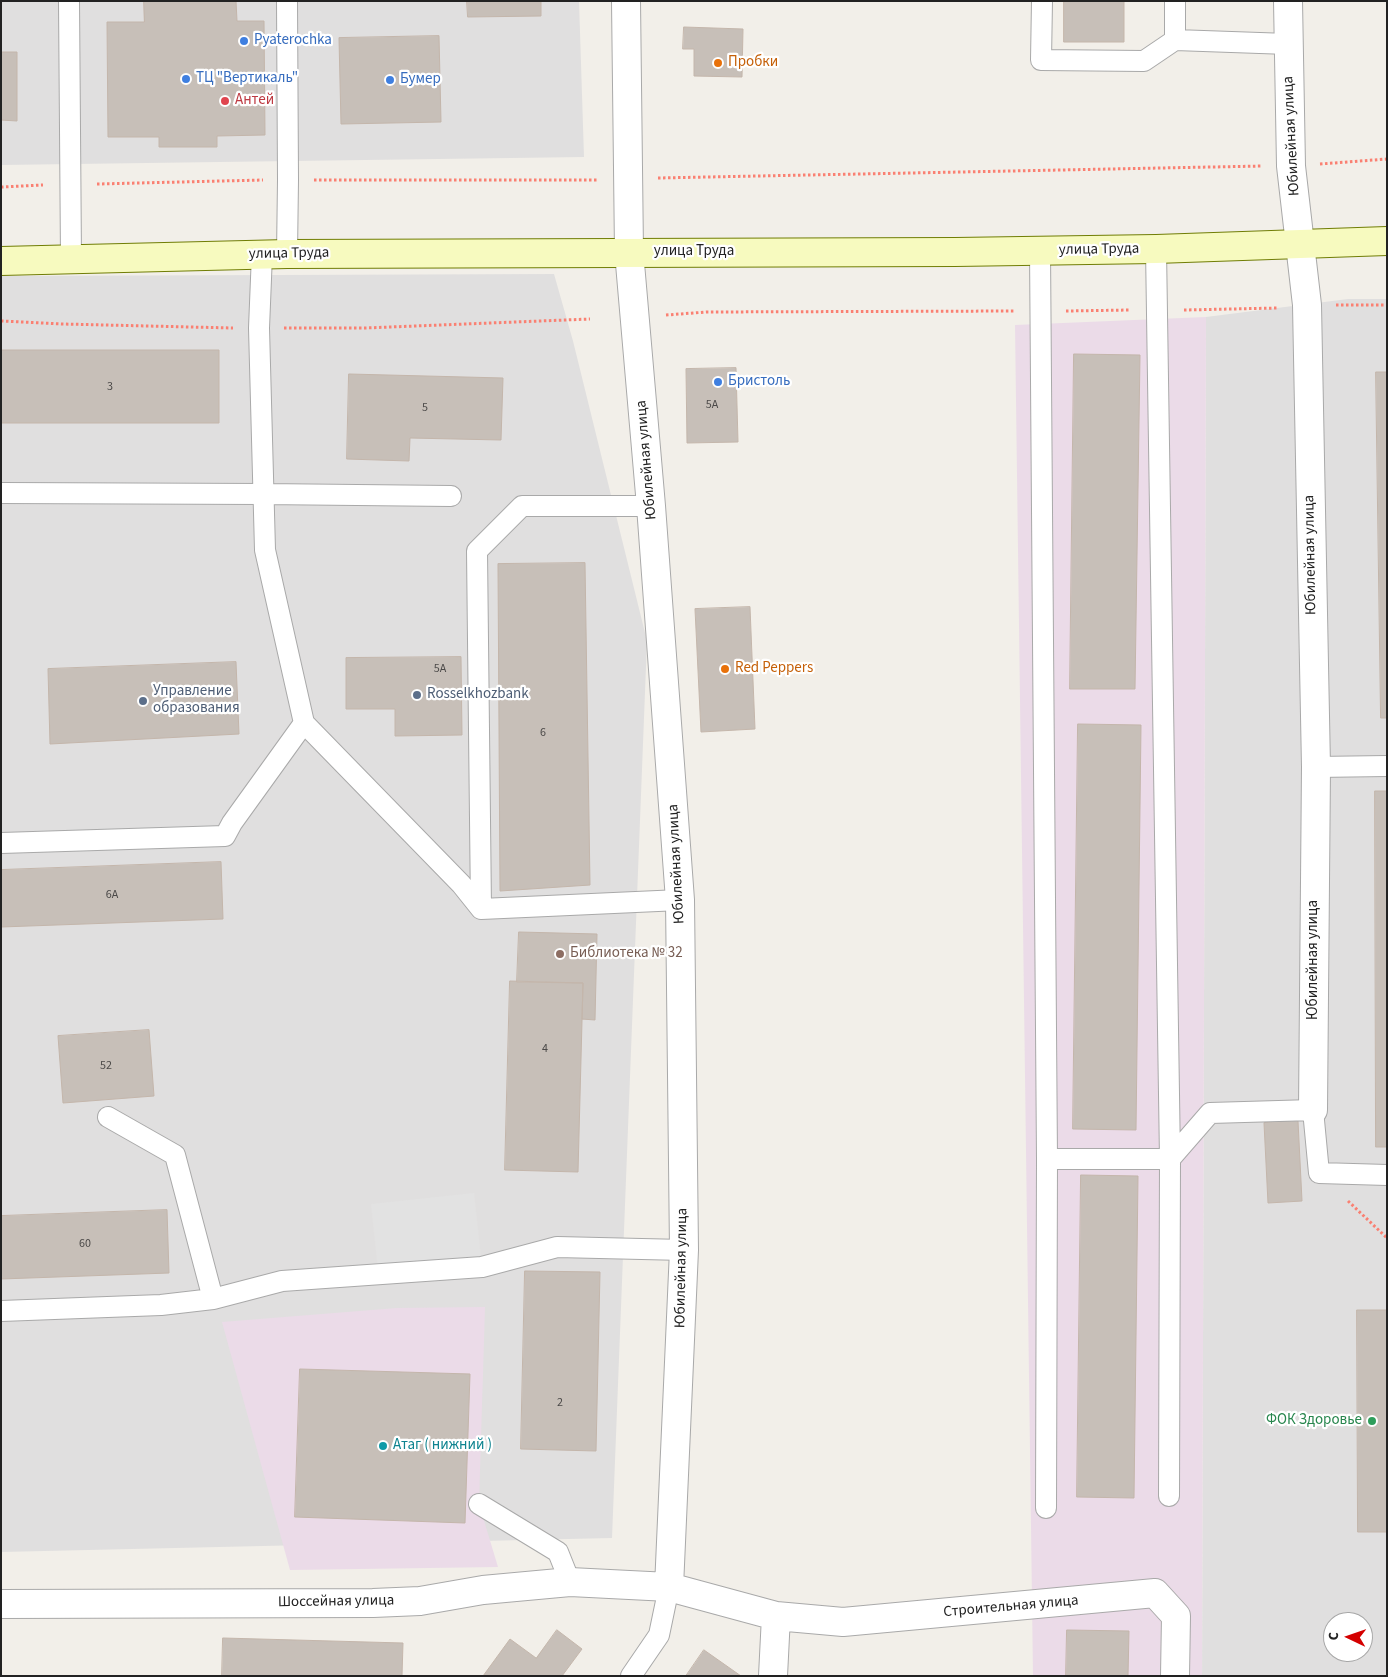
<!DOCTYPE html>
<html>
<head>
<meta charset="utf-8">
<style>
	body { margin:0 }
	#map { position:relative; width:1388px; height:1677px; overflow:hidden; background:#f2efe9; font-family:"Source Sans 3",sans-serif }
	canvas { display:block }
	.frame { position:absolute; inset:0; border:2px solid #222; pointer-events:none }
	.north { position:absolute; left:1323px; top:1612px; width:50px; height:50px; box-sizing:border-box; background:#fff; border:1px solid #a7a7a7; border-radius:50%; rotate:273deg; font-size:14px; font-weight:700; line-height:20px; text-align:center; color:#222 }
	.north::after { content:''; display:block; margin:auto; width:18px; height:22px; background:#d40000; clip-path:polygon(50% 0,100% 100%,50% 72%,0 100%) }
</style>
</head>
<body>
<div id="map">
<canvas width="1388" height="1677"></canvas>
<div class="frame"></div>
<div class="north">С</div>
</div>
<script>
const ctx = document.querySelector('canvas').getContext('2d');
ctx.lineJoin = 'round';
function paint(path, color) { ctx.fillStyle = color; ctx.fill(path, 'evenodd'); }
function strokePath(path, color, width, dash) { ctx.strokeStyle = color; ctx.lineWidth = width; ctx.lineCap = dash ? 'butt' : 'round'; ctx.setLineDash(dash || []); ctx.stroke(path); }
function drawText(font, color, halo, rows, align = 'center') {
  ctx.font = font + ' "Source Sans 3",sans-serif'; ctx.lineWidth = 4.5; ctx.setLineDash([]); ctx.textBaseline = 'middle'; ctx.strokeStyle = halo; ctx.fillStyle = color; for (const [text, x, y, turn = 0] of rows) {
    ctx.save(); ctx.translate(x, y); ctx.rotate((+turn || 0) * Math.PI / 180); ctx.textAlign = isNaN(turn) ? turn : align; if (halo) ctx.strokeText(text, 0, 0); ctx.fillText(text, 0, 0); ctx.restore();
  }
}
paint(new Path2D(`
	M1 1H579L584 157 1 165Z
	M554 274 573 341 647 641 612 1538 1 1552V276Z
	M1348 299H1387V1676H1202L1206 317ZM1333 1622H1363V1652H1333Z`), '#e0dfdf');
paint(new Path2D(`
	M1206 317 1202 1676H1033L1015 325Z
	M485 1307 479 1504 498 1567 290 1570 222 1322 397 1308Z`), '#ebdbe8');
paint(new Path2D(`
	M474 1193 482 1267 379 1279 371 1204Z`), '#e2e2e2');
const building = new Path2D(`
	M144 1H236L237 21H264L265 135 217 136V147H159V137H108L107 22H144Z
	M467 1H541V16L468 17Z
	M1064 1H1124V42H1064Z
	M684 27 743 29 742 77 694 76V49H683Z
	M439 36 441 122 341 124 339 38Z
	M1 52H17V121L1 120Z
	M1 350H219V423H1Z
	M1074 354 1140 355 1135 689H1070Z
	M736 368 738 442 687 443 686 369Z
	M1376 372H1387V718H1381Z
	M349 374 503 378 501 440 410 438 409 461 347 459Z
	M585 563 590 885 500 891 498 564Z
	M750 607 755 729 701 732 695 609Z
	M461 657 462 735 395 736V709H346V658Z
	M236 662 239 734 50 744 48 669Z
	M1078 724 1141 725 1136 1130 1073 1129Z
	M1375 791H1387V1147H1376Z
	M221 862 223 919 1 927V870Z
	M519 932 597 934 595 1020 582 1019 583 983 517 982Z
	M510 981 583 983 578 1172 505 1170Z
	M149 1030 154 1096 63 1103 58 1036Z
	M1298 1121 1302 1201 1268 1203 1264 1123Z
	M1081 1175 1138 1176 1134 1498 1077 1497Z
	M167 1210 169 1273 1 1279V1216Z
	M525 1271 600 1272 596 1451 521 1449Z
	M1357 1310H1387V1532H1358Z
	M300 1369 470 1374 465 1523 295 1517Z
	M557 1630 582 1649 562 1676H483L510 1639 536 1658Z
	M1067 1630 1129 1631 1128 1676H1066Z
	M223 1638 403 1643 402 1676H222Z
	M704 1650 741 1676H686Z`);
paint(building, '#c7bfb8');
strokePath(building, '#c4b6ab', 1);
const lane = new Path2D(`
	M69 1 71 259
	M287 1 288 180 287 254
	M1042 1 1041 60 1144 61 1175 40
	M1175 1V40L1288 44
	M1156 249 1170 1159 1169 1496
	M1040 251 1047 1159 1046 1508
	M262 254 259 328 265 550 304 723 461 884 481 909 680 900
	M1 493 263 494 451 496
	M1316 767 1387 766
	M1 843 225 836 232 823 304 723
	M481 909 477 551 522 506H651
	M108 1117 175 1155 213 1299
	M1047 1159H1170L1210 1113 1313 1110 1319 1173 1387 1175
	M1 1311 161 1305 213 1299 282 1281 482 1267 557 1247 684 1250
	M479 1504 558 1552 570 1582
	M631 1676 659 1635 669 1587`);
const street = new Path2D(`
	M626 1 629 252 651 506 680 900 684 1250 669 1587
	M1288 1 1291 166 1307 305 1316 767 1313 1110
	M1 1604 373 1603 420 1601 483 1590 570 1582 669 1587 776 1616 773 1676
	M776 1616 843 1622 1155 1593 1176 1616 1175 1676`);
const secondary = new Path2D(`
	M1 261 287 254 955 252 1156 249 1387 241`);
strokePath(lane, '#a9a9a9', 22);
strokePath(street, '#a9a9a9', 30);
strokePath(secondary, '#707d05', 30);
strokePath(new Path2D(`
	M1320 164 1387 159
	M658 178 1262 166
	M314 180H598
	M97 184 263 180
	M1 187 43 185
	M1336 305H1387
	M1184 310 1278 308
	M1066 311 1130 310
	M666 315 707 312 1015 311
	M1 321 63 324 233 328
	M284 328H365L590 319
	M1348 1201 1387 1238`), '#fa8072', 3, [2.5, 2.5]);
strokePath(lane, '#fff', 20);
strokePath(street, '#fff', 28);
strokePath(secondary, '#f7fabf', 28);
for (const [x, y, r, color] of [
	[244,41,5,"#3f7fe0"],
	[718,63,5,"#e8710a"],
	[186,79,5,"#3f7fe0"],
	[390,80,5,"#3f7fe0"],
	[225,101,5,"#e0444e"],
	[718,382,5,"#3f7fe0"],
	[725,669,5,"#e8710a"],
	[417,695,5,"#5c6f8a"],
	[143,701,5,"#5c6f8a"],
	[560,954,5,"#8d6e63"],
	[1372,1421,5,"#2e9e5b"],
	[383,1446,5,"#0f9aa8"]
]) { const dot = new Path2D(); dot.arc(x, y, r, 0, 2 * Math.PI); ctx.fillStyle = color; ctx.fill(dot); strokePath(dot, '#fff', 2); }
drawText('12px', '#4b4948', null, [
	["3",110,387],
	["5А",712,405],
	["5",425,408],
	["5А",440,669],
	["6",543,733],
	["6А",112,895],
	["4",545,1049],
	["52",106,1066],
	["60",85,1244],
	["2",560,1403]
]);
drawText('15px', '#366cbe', '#fff', [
	["Pyaterochka",254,41],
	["ТЦ \"Вертикаль\"",196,79],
	["Бумер",400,80],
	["Бристоль",728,382]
], 'left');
drawText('15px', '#c56008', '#fff', [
	["Пробки",728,63],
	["Red Peppers",735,669]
], 'left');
drawText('15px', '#be3a42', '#fff', [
	["Антей",235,101]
], 'left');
drawText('15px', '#222', '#fff', [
	["Юбилейная улица",1292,136,-93],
	["улица Труда",1099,250,-1],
	["улица Труда",694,252],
	["улица Труда",289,254,-1],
	["Юбилейная улица",647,460,-95],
	["Юбилейная улица",1311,555,-91],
	["Юбилейная улица",677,864,-93],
	["Юбилейная улица",1314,960,-90],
	["Юбилейная улица",682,1268,-89],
	["Шоссейная улица",336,1602,-1],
	["Строительная улица",1011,1607,-5]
]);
drawText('15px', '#4e5e75', '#fff', [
	["Управление",153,692],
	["образования",153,709],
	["Rosselkhozbank",427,695]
], 'left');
drawText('15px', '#785e54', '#fff', [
	["Библиотека № 32",570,954]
], 'left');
drawText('15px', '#27864d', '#fff', [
	["ФОК Здоровье",1362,1421]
], 'right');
drawText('15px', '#0d838f', '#fff', [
	["Атаг ( нижний )",393,1446]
], 'left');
</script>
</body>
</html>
